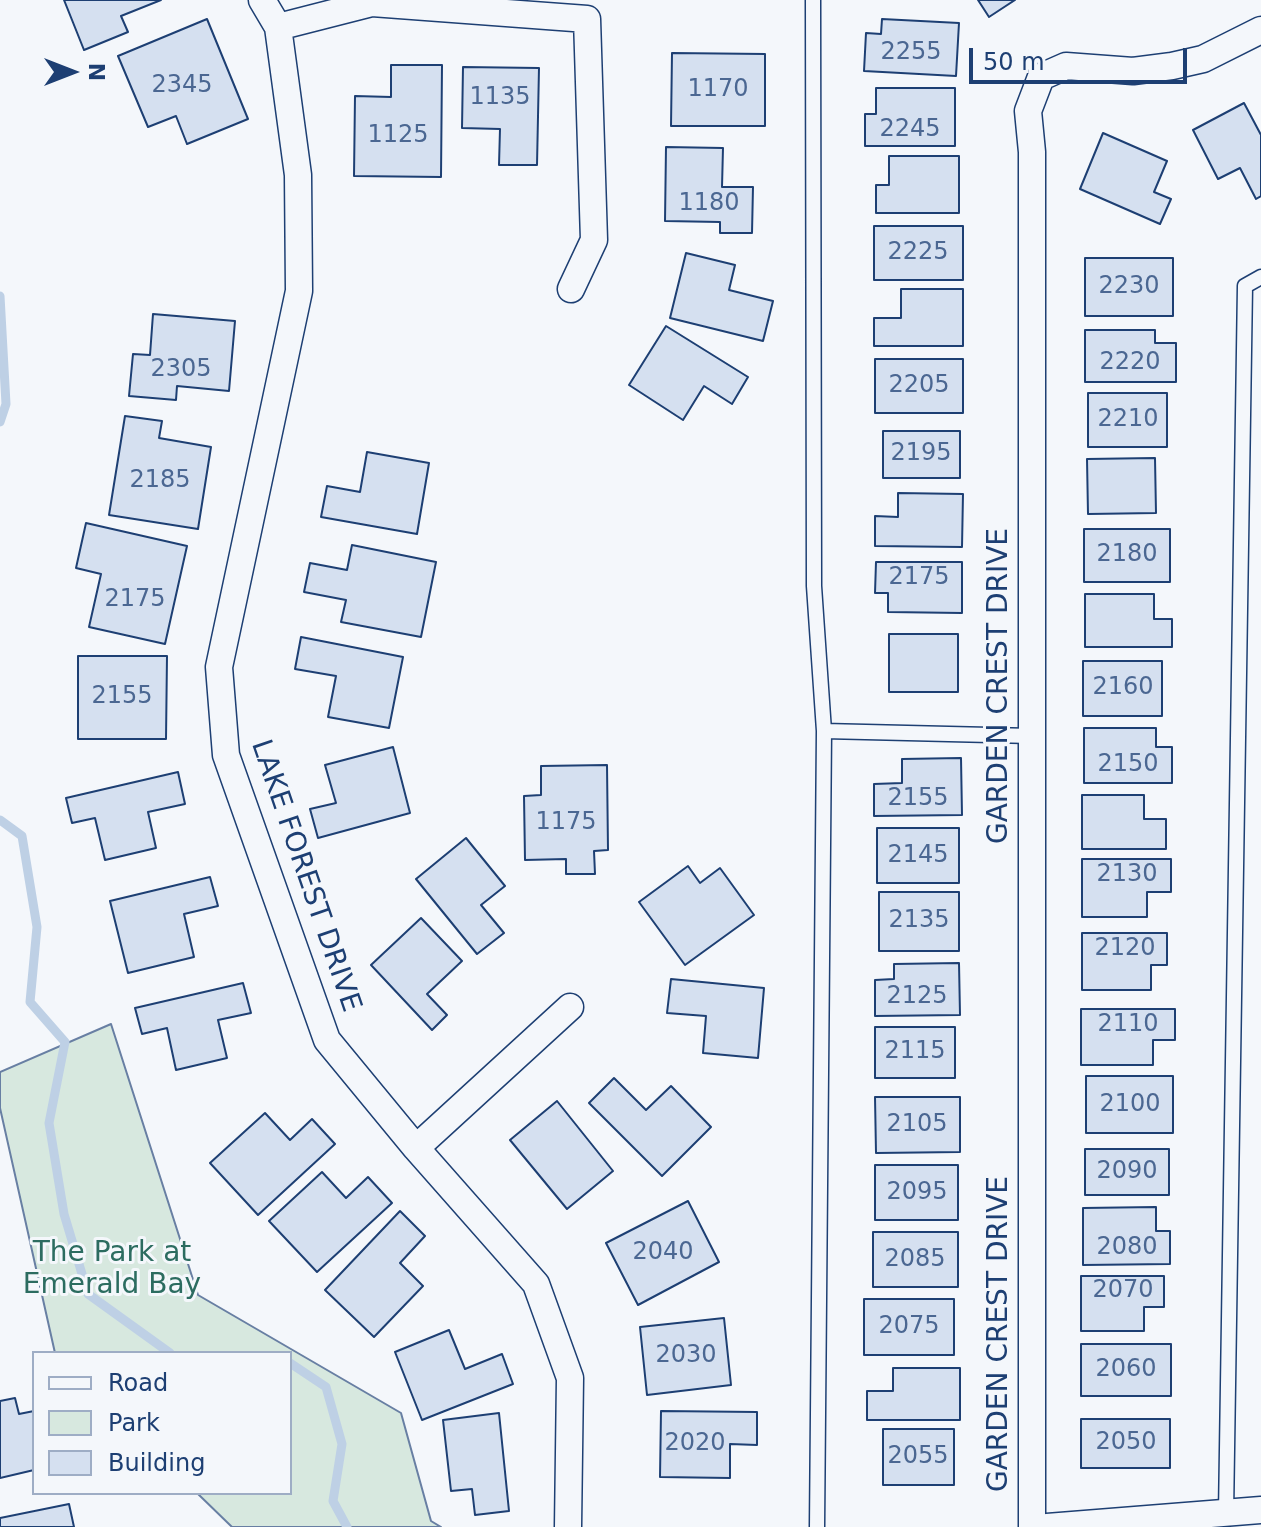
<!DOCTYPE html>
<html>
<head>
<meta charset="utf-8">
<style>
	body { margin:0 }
	#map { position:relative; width:1261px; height:1527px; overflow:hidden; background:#f4f7fb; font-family:"DejaVu Sans",sans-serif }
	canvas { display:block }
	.legend { position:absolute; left:32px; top:1351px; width:260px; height:144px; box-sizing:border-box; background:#f4f7fb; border:2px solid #9eadc5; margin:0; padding:10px 14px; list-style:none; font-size:24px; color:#1d3f73 }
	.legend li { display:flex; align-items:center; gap:16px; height:40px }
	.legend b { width:40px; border:2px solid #9eadc5 }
	.north { position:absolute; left:32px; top:32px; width:80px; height:80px; -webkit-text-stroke:6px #f4f7fb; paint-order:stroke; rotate:90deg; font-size:22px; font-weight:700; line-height:32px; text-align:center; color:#1d3f73 }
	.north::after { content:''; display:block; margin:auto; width:28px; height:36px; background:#1d3f73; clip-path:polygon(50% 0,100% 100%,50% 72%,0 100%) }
	.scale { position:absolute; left:969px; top:48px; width:218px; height:36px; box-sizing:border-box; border:4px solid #1d3f73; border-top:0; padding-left:10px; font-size:24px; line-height:28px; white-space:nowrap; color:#1d3f73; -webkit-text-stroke:6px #f4f7fb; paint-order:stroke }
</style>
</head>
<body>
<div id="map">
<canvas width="1261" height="1527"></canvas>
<ul class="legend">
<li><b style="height:10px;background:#f4f7fb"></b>Road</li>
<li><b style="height:22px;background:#d7e8df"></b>Park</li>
<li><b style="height:22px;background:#d5e0f0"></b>Building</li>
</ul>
<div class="north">N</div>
<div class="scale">50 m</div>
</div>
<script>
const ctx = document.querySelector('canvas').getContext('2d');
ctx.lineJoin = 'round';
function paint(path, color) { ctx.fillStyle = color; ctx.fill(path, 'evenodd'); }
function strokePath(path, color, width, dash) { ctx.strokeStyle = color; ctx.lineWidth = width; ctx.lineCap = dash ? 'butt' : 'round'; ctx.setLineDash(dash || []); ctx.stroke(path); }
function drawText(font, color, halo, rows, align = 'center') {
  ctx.font = font + ' "DejaVu Sans",sans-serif'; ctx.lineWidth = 6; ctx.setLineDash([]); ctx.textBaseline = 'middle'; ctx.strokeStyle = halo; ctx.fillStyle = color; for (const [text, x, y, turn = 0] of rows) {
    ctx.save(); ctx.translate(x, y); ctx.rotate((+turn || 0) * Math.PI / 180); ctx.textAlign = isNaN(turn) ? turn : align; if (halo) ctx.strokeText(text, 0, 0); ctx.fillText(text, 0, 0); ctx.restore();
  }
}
const green = new Path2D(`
	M111 1024 198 1295 401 1413 431 1521 441 1527H232L197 1493H290V1353H55L0 1108V1072Z`);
paint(green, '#d7e8df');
strokePath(green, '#687fa3', 2);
strokePath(new Path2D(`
	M0 296 6 404 0 422
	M0 820 22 836 37 927 30 1002 65 1042 49 1123 64 1214 88 1294 170 1353
	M290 1363 326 1387 342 1444 333 1501 347 1527`), '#bed0e5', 9);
const building = new Path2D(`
	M64 0H161L121 16 128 32 84 50Z
	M978 0H1015L989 17Z
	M207 19 248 119 187 144 176 116 148 127 118 56Z
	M882 19 959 23 956 76 864 71 866 33 881 34Z
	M672 53 765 54V126H671Z
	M391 65H442L441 177 354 176 355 96 391 97Z
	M463 67 539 68 537 165H499L500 129 462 128Z
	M876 88H955V146H865V114H876Z
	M1244 103 1261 135V196L1256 199 1240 168 1218 179 1193 130Z
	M1103 133 1167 161 1154 192 1171 199 1160 224 1080 189Z
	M666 147 723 148 722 187H753L752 233H720V222L665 221Z
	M889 156H959V213H876V185H889Z
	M874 226H963V280H874Z
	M686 253 735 265 729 290 773 301 763 341 670 318Z
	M1085 258H1173V316H1085Z
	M901 289H963V346H874V318H901Z
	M153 314 235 321 229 391 177 386 176 400 129 396 133 354 150 355Z
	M666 326 748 377 732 404 704 386 683 420 629 385Z
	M1085 330H1155V343H1176V382H1085Z
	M875 359H963V413H875Z
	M1088 393H1167V447H1088Z
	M125 416 162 421 159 438 211 447 198 529 109 515Z
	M883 431H960V478H883Z
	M367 452 429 463 417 534 321 517 327 486 360 492Z
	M1155 458 1156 513 1088 514 1087 459Z
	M898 493 963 494 962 547 875 546V516L898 517Z
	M86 523 187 546 165 644 89 627 101 574 76 568Z
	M1084 529H1170V582H1084Z
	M352 545 436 562 421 637 341 622 346 600 304 592 310 563 347 570Z
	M876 562H962V613L888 612V593H875Z
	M1085 594H1154V619H1172V647H1085Z
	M889 634H958V692H889Z
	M301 637 403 657 389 728 328 717 336 676 295 669Z
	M78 656H167L166 739H78Z
	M1083 661H1162V716H1083Z
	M1084 728H1156V747H1172V783H1084Z
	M393 747 410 813 318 838 310 809 336 803 325 765Z
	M961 758 962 815 874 816V784L902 783V759Z
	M607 765 608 850 594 851 595 874H566V859L525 860 524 796 541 795V766Z
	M178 772 185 804 148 812 156 848 105 860 95 818 72 823 66 798Z
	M1082 795H1144V819H1166V849H1082Z
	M877 828H959V883H877Z
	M466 838 505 886 481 905 504 933 477 954 416 879Z
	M1082 859H1171V892H1147V917H1082Z
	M688 866 700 883 720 868 754 915 685 965 639 902Z
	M210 877 218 906 184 914 194 957 128 973 110 901Z
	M879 892H959V951H879Z
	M421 918 462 961 427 994 447 1015 432 1030 371 965Z
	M1082 933H1167V965H1151V990H1082Z
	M959 963 960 1015 875 1016V980L894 979V964Z
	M671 979 764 988 758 1058 703 1053 706 1016 667 1013Z
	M243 983 251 1013 218 1020 227 1058 176 1070 167 1028 142 1034 135 1008Z
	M1081 1009H1175V1040H1153V1065H1081Z
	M875 1027H955V1078H875Z
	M1086 1076H1173V1133H1086Z
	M614 1078 646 1110 671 1086 711 1127 662 1176 589 1103Z
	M875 1097H960V1152L876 1153Z
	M557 1101 613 1171 567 1209 510 1140Z
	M265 1113 290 1140 312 1119 335 1144 258 1215 210 1163Z
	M1085 1149H1169V1195H1085Z
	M875 1165H958V1220H875Z
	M322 1172 346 1198 368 1177 392 1203 317 1272 269 1221Z
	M688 1201 719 1262 638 1305 606 1243Z
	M1156 1207V1231H1170V1264L1083 1265V1208Z
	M400 1211 425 1236 400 1263 423 1286 374 1337 325 1290Z
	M873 1232H958V1287H873Z
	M1081 1276H1164V1307H1144V1331H1081Z
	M864 1299H954V1355H864Z
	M724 1318 731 1385 647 1395 640 1327Z
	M449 1330 465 1369 502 1354 513 1384 422 1420 395 1352Z
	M1081 1344H1171V1396H1081Z
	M893 1368H960V1420H867V1391H893Z
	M15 1398 19 1414 34 1411V1470L0 1478V1401Z
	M661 1411 757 1412V1445L730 1444V1478L660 1477Z
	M499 1413 509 1511 475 1515 472 1489 451 1491 443 1420Z
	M1081 1419H1170V1468H1081Z
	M883 1429H954V1485H883Z
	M69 1504 74 1527H0V1518Z`);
paint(building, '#d5e0f0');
strokePath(building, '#1d3f73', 2);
const service = new Path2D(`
	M813 0 814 586 824 731 1032 736
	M1226 1513 1245 286 1261 277
	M817 1527 824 731`);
const minor = new Path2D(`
	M262 0 278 27 298 175 299 291 219 667 226 755 327 1040 416 1148 536 1284 570 1378 568 1527
	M278 27 372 3 587 19 594 240 571 289
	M416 1148 570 1007
	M1032 1527V152L1028 111 1041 77 1066 66 1133 71 1172 66 1203 59 1261 30
	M1047 1527 1261 1510`);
strokePath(service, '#1d3f73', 17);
strokePath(minor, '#1d3f73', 29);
strokePath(service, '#f4f7fb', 14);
strokePath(minor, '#f4f7fb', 26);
drawText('24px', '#4b6792', null, [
	["2255",911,53],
	["2345",182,86],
	["1170",718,90],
	["1135",500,98],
	["2245",910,130],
	["1125",398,136],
	["1180",709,204],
	["2225",918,253],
	["2230",1129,287],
	["2220",1130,363],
	["2305",181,370],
	["2205",919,386],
	["2210",1128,420],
	["2195",921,454],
	["2185",160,481],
	["2180",1127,555],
	["2175",919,578],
	["2175",135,600],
	["2160",1123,688],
	["2155",122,697],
	["2150",1128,765],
	["2155",918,799],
	["1175",566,823],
	["2145",918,856],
	["2130",1127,875],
	["2135",919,921],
	["2120",1125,949],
	["2125",917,997],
	["2110",1128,1025],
	["2115",915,1052],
	["2100",1130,1105],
	["2105",917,1125],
	["2090",1127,1172],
	["2095",917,1193],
	["2080",1127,1248],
	["2040",663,1253],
	["2085",915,1260],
	["2070",1123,1291],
	["2075",909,1327],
	["2030",686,1356],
	["2060",1126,1370],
	["2050",1126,1443],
	["2020",695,1444],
	["2055",918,1457]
]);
drawText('28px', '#1d3f73', '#f4f7fb', [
	["GARDEN CREST DRIVE",1000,686,-90],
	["LAKE FOREST DRIVE",305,876,71],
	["GARDEN CREST DRIVE",1000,1334,-90]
]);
drawText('28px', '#2c6c60', '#f4f7fb', [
	["The Park at",112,1254],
	["Emerald Bay",112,1286]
]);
</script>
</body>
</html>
